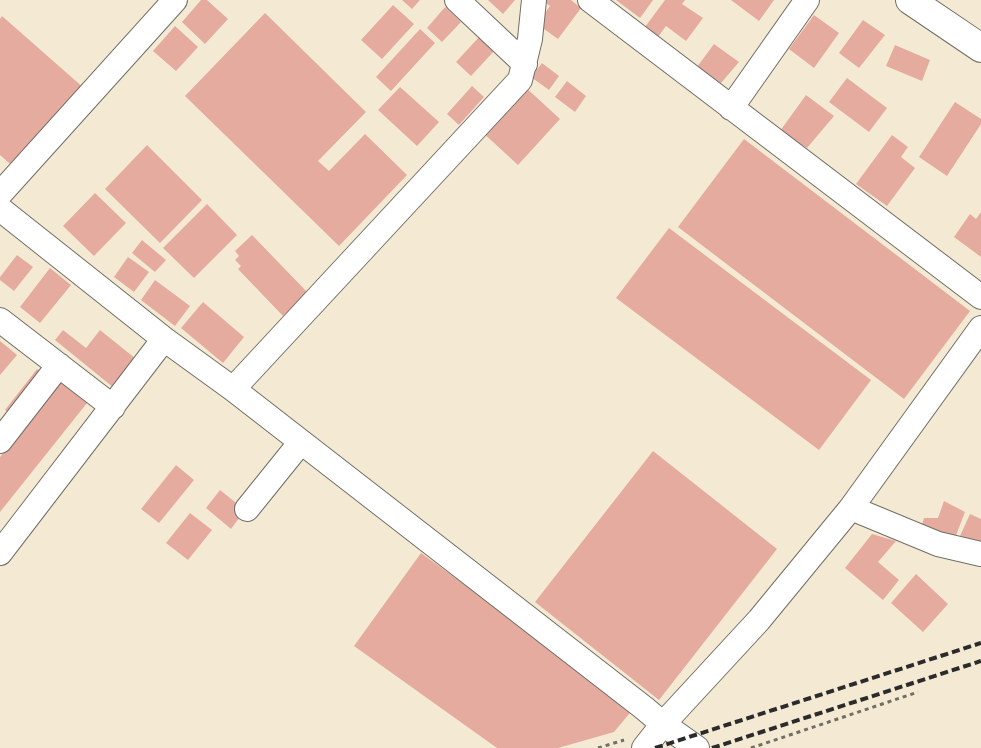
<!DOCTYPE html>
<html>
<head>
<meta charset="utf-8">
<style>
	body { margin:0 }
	canvas { display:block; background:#f4ead4 }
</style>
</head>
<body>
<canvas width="981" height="748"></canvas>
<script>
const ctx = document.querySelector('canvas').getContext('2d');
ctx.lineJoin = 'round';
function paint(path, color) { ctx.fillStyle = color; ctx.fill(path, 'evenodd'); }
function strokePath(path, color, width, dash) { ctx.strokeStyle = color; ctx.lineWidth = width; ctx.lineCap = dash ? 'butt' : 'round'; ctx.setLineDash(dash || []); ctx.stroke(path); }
paint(new Path2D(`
	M201 0H207L228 19 205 44 182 22Z
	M402 0H420L412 9Z
	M488 0H515L503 14Z
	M542 0H571L581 8 558 39 537 24 550 6Z
	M616 0H653L640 18Z
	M665 0H685L682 4 703 18 686 41 666 26 658 37 645 27Z
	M731 0H774L759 21Z
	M393 5 414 24 382 59 361 40Z
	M445 7 461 22 442 42 427 28Z
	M265 13 366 112 318 161 329 171 365 134 407 175 339 246 185 96Z
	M814 15 839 33 814 68 789 49Z
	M2 16 85 89 16 169 0 155V19Z
	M863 20 885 35 859 68 839 53Z
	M175 26 198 47 176 71 153 51Z
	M420 29 435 43 391 91 376 77Z
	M480 36 495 50 471 76 456 62Z
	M714 44 739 62 721 83 697 67Z
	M895 45 930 60 922 81 886 66Z
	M542 63 559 76 549 90 531 77Z
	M847 78 887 108 869 132 829 102Z
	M567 81 586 96 575 112 555 97Z
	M522 84 560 119 518 165 480 130Z
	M472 86 484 97 459 125 447 114Z
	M400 87 439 122 417 146 378 110Z
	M806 95 834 116 807 148 780 131Z
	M955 102 981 119V124L947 176 919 157Z
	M892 135 908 147 901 157 915 168 887 206 856 184Z
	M744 139 970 311 904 399 678 227Z
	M147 145 202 200 160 243 105 189Z
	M95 193 126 223 94 256 63 226Z
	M207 204 237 235 194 278 163 248Z
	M981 212V257L954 237 970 214 976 219Z
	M669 228 871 380 819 450 616 298Z
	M252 235 307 292 283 316 238 269 241 266 235 260 239 256 235 251Z
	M142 240 166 260 155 272 132 253Z
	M17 255 33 267 14 291 0 280V277Z
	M128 257 149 272 134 292 114 277Z
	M50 268 71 285 40 323 20 307Z
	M155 280 190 306 175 326 141 300Z
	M203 302 244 337 223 363 181 328Z
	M63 330 86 348 100 330 141 363 119 392 55 340Z
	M0 341 17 355 0 375Z
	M37 369 46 377 14 417 5 410Z
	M60 382 87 403 0 512V457Z
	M653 451 777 549 659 700 535 602Z
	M176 465 194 480 159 523 141 509Z
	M220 490 245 510 231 529 206 508Z
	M944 501 965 512 955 538 921 528 924 518H938Z
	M190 513 212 530 188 560 166 543Z
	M970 514 981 519V544L960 536Z
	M872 534 896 541 878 562 899 580 883 600 845 568Z
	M421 553 634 708 614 732 558 748H497L354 646Z
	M916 574 948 604 923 632 891 603Z`), '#e5ab9f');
const minor = new Path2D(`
	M457 0 525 64
	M590 0 981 297
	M731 108 807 0
	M0 194 175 0
	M0 209 164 339 233 389 644 708 663 724 697 748
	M0 320 113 407
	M233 389 520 80 530 39 534 0
	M0 441 59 365
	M851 508 938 544 981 554
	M247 509 301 442
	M0 553 164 339
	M644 748 663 724 759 620 851 508 981 328`);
const major = new Path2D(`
	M910 0 981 48`);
strokePath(minor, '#716e66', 26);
strokePath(major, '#716e66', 30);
strokePath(new Path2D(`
	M598 748 624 740
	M751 748 918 692`), '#716e66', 3, [4, 4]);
strokePath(minor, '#fff', 24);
strokePath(major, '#fff', 28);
strokePath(new Path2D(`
	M655 748 981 643
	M712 748 981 661`), '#2b2b2b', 4, [8, 4]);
</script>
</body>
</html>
